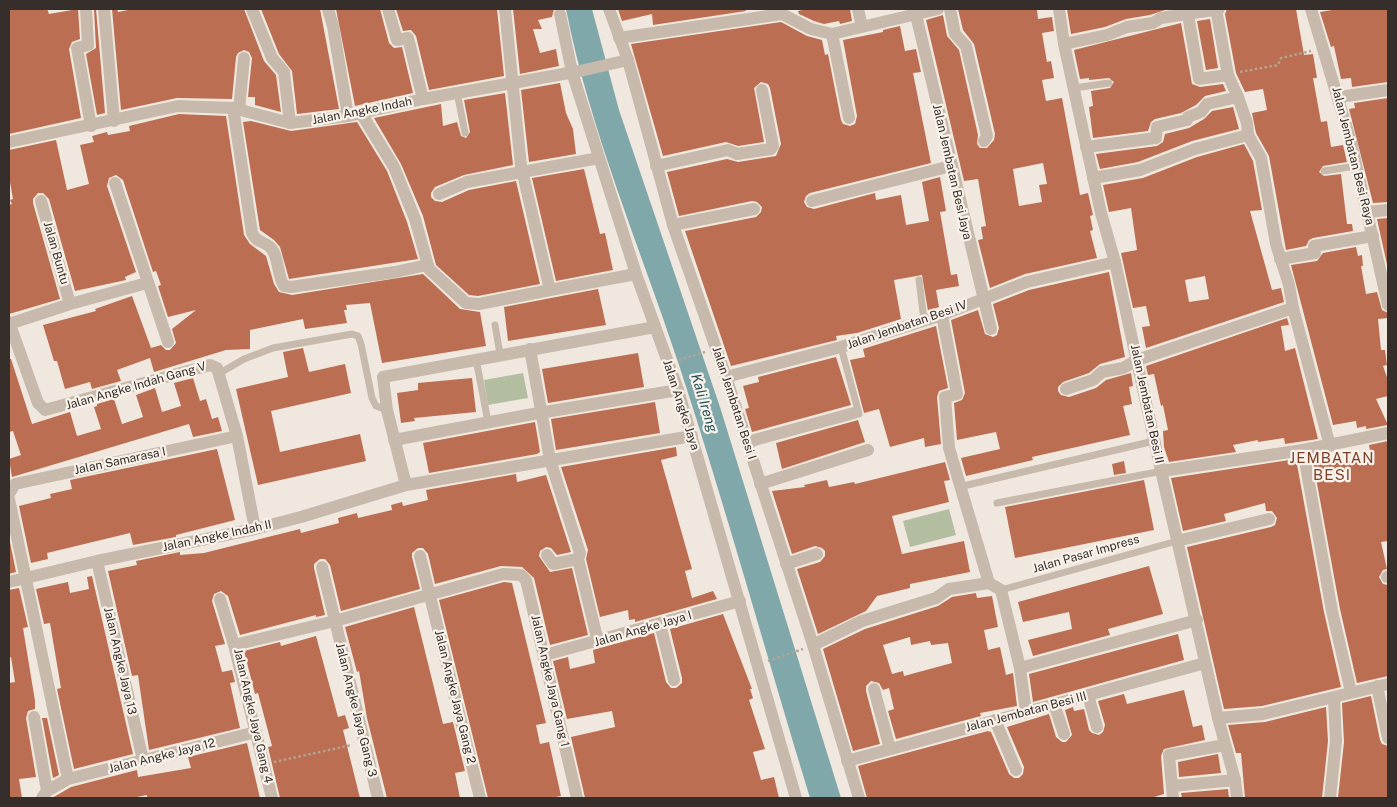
<!DOCTYPE html>
<html>
<head>
<meta charset="utf-8">
<style>
	body { margin:0 }
	#map { position:relative; width:1397px; height:807px; overflow:hidden; background:#f0e8de; font-family:"Public Sans",sans-serif }
	canvas { display:block }
	.frame { position:absolute; inset:0; border:10px solid #362e2a; pointer-events:none }
</style>
</head>
<body>
<div id="map">
<canvas width="1397" height="807"></canvas>
<div class="frame"></div>
</div>
<script>
const ctx = document.querySelector('canvas').getContext('2d');
ctx.lineJoin = 'round';
function paint(path, color) { ctx.fillStyle = color; ctx.fill(path, 'evenodd'); }
function strokePath(path, color, width, dash) { ctx.strokeStyle = color; ctx.lineWidth = width; ctx.lineCap = dash ? 'butt' : 'round'; ctx.setLineDash(dash || []); ctx.stroke(path); }
function drawText(font, color, halo, rows, align = 'center') {
  ctx.font = font + ' "Public Sans",sans-serif'; ctx.lineWidth = 4.5; ctx.setLineDash([]); ctx.textBaseline = 'middle'; ctx.strokeStyle = halo; ctx.fillStyle = color; for (const [text, x, y, turn = 0] of rows) {
    ctx.save(); ctx.translate(x, y); ctx.rotate((+turn || 0) * Math.PI / 180); ctx.textAlign = isNaN(turn) ? turn : align; if (halo) ctx.strokeText(text, 0, 0); ctx.fillText(text, 0, 0); ctx.restore();
  }
}
paint(new Path2D(`
	M523 373 528 398 488 405 484 380Z
	M949 509 956 535 910 547 903 521Z`), '#b3bea0');
paint(new Path2D(`
	M566 9H592L619 110 720 407 841 798H810C766 654 726 508 679 365 640 247 590 131 566 9Z`), '#80a8ab');
paint(new Path2D(`
	M9 9H47L49 14 78 9 80 39 72 42 69 49 81 118 9 134Z
	M94 9H96L105 113 97 115 86 54 96 48Z
	M112 9H117L118 12 133 9H244L264 61 276 75 281 112 255 105V97H248L252 58 249 52 244 50 238 53 236 57 232 99 177 98 121 110Z
	M261 9H320L339 109 297 114 292 71 279 54Z
	M336 9H380L389 43 394 48 402 47 413 93 355 106Z
	M396 9H497L504 76 429 90 416 36 411 30 403 31Z
	M513 9H554L552 17 538 20 542 29H533L540 53 556 49 559 66 520 74Z
	M618 9H745L746 11 653 25 652 14 622 21Z
	M807 9H850L852 21 840 24 839 21 824 24 814 21 799 14 798 11Z
	M958 9H1037L1038 19 1052 17 1054 31 1042 33 1047 62 1051 61 1054 78 1042 80 1046 101 1062 98 1080 195 1088 193 1093 215 1090 216 1093 230 1090 231 1097 258 1025 274 990 288 978 240 983 239 981 227 986 226 978 179 964 181 926 20 943 15 947 36 959 50 978 135 977 144 980 148H987L994 140 995 134 974 44 963 30ZM1043 163 1047 184 1039 185 1042 202 1019 206 1013 169Z
	M1067 9H1168L1150 15 1126 19 1105 27 1071 34Z
	M1227 9H1296L1304 55 1313 54 1317 78H1313L1321 122 1327 121 1331 147 1343 145 1347 162 1323 166 1319 172 1324 176 1341 174 1347 224H1352L1353 231 1313 238 1309 240 1306 246 1286 250 1269 156 1256 133 1252 113 1267 110 1263 89 1245 92 1236 73 1225 14Z
	M1338 9H1388V82L1352 87 1351 78 1341 79 1334 46 1331 47 1320 12Z
	M1210 19 1218 68 1206 70 1197 21Z
	M781 22 807 36 822 40 825 55 828 54 841 120 843 124 850 126 855 124 857 116 843 40 883 32V30L900 26 905 51 916 49 921 72 913 73 931 163 810 193 806 196 804 202 807 207 814 209 875 193 876 200 901 195 906 225 929 221 922 182 940 177 946 211 940 212 947 252 951 275 957 274 959 286 936 290 939 307 928 311 922 275 894 280 901 319 857 333 836 336 837 340 731 366 685 231 756 217 761 212 762 207 757 202 752 201 679 216 667 172 727 159 738 162 776 156 781 144 770 88 768 84 761 82 754 88 764 142 738 146 726 142 663 156 631 44Z
	M1181 23 1192 84 1200 87 1223 84 1226 91 1205 96 1196 105 1181 113 1155 119 1151 122 1148 131 1093 138 1089 107 1093 106 1091 91 1110 88 1114 82 1109 78 1089 80V78L1080 79 1074 50Z
	M560 83 566 113 573 129 576 154 529 162 521 90Z
	M505 93 513 165 464 175 435 187 431 193V197L435 201 442 202 469 190 516 181 540 284 478 296 469 295 436 265 423 216 401 164 374 118 441 104 443 126 457 122 461 136 466 138 470 132 464 100Z
	M1388 98V202L1373 203 1349 109 1355 108 1354 103Z
	M1233 107 1239 129 1192 141 1138 162 1100 169 1096 154 1157 146 1163 142 1165 134 1189 128 1204 119 1212 111Z
	M179 114 226 116 244 235 250 244 266 256 274 284 279 292 292 295 423 274 460 309 480 312 486 346 382 363 370 303 346 305 347 310H344L347 323 305 329 303 319 250 330V349L226 350 154 372 150 358 117 370 121 381 92 389 90 382 65 389 57 361H54L43 325 96 311 95 309 132 296 151 348 161 345 166 350H170L176 343 172 329 196 310 168 317 158 286 161 285 156 271 153 272 123 180 116 175 109 178 107 186 136 272 125 277 126 280 75 291 49 199 43 193H38L33 199V203L60 299 9 314V205L12 204 10 200 13 199 9 176V150L56 140 67 190 89 184 80 145 94 142 92 136 107 132 108 135 130 131 129 126Z
	M251 121 291 131 357 122 387 171 407 222 418 259 289 279 280 247 274 240 260 230 243 122Z
	M1244 144 1253 161 1262 210 1250 211 1272 290 1281 288 1284 302 1146 348 1142 327 1150 326 1146 306 1133 308 1121 253 1137 250 1131 208 1109 212 1103 185 1143 178 1197 157ZM1205 276 1209 299 1189 302 1185 280Z
	M584 169 600 234 605 233 613 270 556 281 532 178Z
	M1388 218V269L1377 219Z
	M1356 247 1358 256 1362 255 1363 266H1361L1366 294 1377 292 1382 310 1388 313V318L1378 319 1381 350H1385L1387 365 1383 366 1388 380V396L1376 399 1388 425 1366 429V426L1357 428 1356 421 1333 425 1291 265 1317 261 1323 253Z
	M1109 272 1125 357 1100 364 1089 373 1063 382 1058 387V391L1061 395 1069 397 1096 388 1106 380 1131 373 1133 386 1129 387 1132 404 1123 406 1130 435 1032 457 1033 460 966 476 961 458 1000 449 996 432 957 440 954 403 962 400 965 393 951 320 978 310 985 334 993 337 997 335 999 328 993 304 1029 290Z
	M598 289 606 325 508 341 504 307Z
	M1287 318 1289 325 1281 326 1285 351 1295 348 1318 439 1285 444 1284 438 1258 442V440L1233 445 1236 452 1169 462 1164 447 1163 431 1168 430 1163 405 1161 406 1154 374 1148 375 1146 366Z
	M936 326 948 388 939 391 937 397 941 444 925 447 924 438 890 447 879 409 864 413 850 360 865 357 863 349Z
	M303 348 309 372 345 364 351 393 271 411 280 452 360 434 366 461 258 485 236 389 288 377 283 352Z
	M638 353 644 387 548 403 542 369Z
	M836 357 851 405 752 432 745 409 749 408 743 386 759 382 758 377Z
	M9 359H11L32 424 70 412 77 436 101 429 94 407 97 406V404L114 399 122 424 143 417 136 395 155 388 162 412 181 406 174 383 193 378 200 401 206 399 212 419 218 417 222 431 193 437 189 424 12 477 9 459 21 455 13 431 9 432Z
	M472 378 476 412 414 418 415 421 401 423 397 393 418 390V383Z
	M655 402 660 433 556 450 551 419Z
	M858 420 865 442 782 469 776 443Z
	M535 422 540 452 537 454 429 473 423 443Z
	M1388 441V541L1381 542 1387 569 1383 570 1379 577 1383 584 1388 585V676L1357 683 1340 609 1312 456 1323 454 1325 465 1354 460 1371 456 1369 445Z
	M676 447 677 456 661 460 692 569 685 571 692 598 713 591 717 599 635 622V619L629 620 628 610 600 617 586 559 588 550 561 467Z
	M217 449 235 520 176 535V537L133 545 130 533 47 553 48 559 31 563 19 506 51 498 50 494 72 489 70 480Z
	M1296 459 1324 612 1341 687 1262 706 1224 709 1187 547 1271 527 1275 525 1277 518 1272 511H1266L1265 503 1224 514 1226 521 1183 531 1171 478Z
	M1124 461 1126 473 1114 475 1112 464Z
	M945 462 950 480 944 481 949 502 892 516 902 554 964 541 970 572 910 584V588L877 596 866 611 818 634 797 569 820 562 825 556V551L822 548 815 546 792 554 772 491 805 487 804 485 827 480 829 487 854 482 855 484Z
	M516 474 517 482 546 475 571 552 557 555 551 548 546 547 540 551 539 556 550 572 572 568 588 635 550 645 534 578 522 567 501 566 435 584 428 554 423 548H418L412 553V557L420 589 341 611 330 565 325 559H320L314 564V568L325 615 316 617V615L240 635 228 596 221 591 214 594 212 601 225 644 215 646 222 672 232 670 235 682 230 683 240 728 149 750 138 675 132 676 108 571 137 565 136 561 180 552V555L204 553 300 529 301 533 339 523 338 518 357 513 358 518 392 510 391 505 402 502 403 506 428 500 426 490Z
	M1144 480 1154 530 1015 558 1005 507Z
	M9 537 16 572 9 574Z
	M1149 566 1163 614 1108 629 1110 635 1033 656 1028 640 1072 629 1069 612 1023 622 1018 602Z
	M92 576 133 754 74 769 57 689 61 688 50 623 44 624 36 589 68 582 70 593 89 589 87 577Z
	M504 582 512 583 546 723 536 725 540 744 549 742 561 796 550 798H488L439 600Z
	M19 588 28 627 23 628 35 701V709L28 711 26 718 36 777 19 779 22 798H9V683L15 682 11 657 9 658V590Z
	M976 593 977 598 992 596 998 627 984 630 988 650 1000 647 1006 675 1013 673 1017 706 980 713 981 716 896 739 888 711 894 709 889 688 883 690 879 683 871 681 866 686V691L880 744 853 751 823 649 865 629 938 606 952 597ZM910 637 911 645 930 641 931 645 948 643 952 663 904 676 903 671 892 674 883 645Z
	M414 607 443 724 453 722 465 771 455 773 460 798H387L367 718 359 671 357 672 345 627Z
	M723 614 752 689H750L753 698 749 700 765 749 753 752 761 780 774 777 779 798H585L571 737 615 727 612 711 567 719 553 661 568 657 570 669 595 663 593 650 654 633 666 682 671 688H676L682 683V678L670 629Z
	M1178 634 1184 660 1033 702 1029 674Z
	M316 636 338 717 345 715 349 728 343 730 360 798H280L268 747 272 746 258 693 255 694 244 651 280 642 281 646Z
	M1184 690 1193 727 1202 725 1205 740 1164 749 1161 756 1164 794 1151 798H867L858 766 988 731 991 732 1009 774 1014 778H1019L1023 774 1024 767 1007 727 1049 714 1056 737 1062 742H1066L1072 735 1065 710 1073 707 1074 711 1084 709 1089 730 1092 733 1099 735 1103 732 1105 725 1098 701 1124 694 1127 704Z
	M1371 696 1380 740 1382 744 1388 746V798H1338L1344 742 1342 703Z
	M1326 707 1328 741 1322 798H1245L1241 753H1236L1228 725 1265 722Z
	M42 718H47L59 775 53 778Z
	M247 743 260 798H147V795L132 798H52L71 787 137 770 138 777 191 768 188 757Z
	M1218 754 1221 773 1179 777 1178 762Z
	M1228 789 1229 798H1182L1181 793Z`), '#bb6e52');
strokePath(new Path2D(`
	M1240 72 1278 65 1281 58 1311 51
	M679 360 705 352
	M768 661 803 649
	M274 762 352 745`), '#b3a395', 2.5, [2.5, 2.5]);
strokePath(new Path2D(`
	M1074 88 1109 83
	M457 92 465 133
	M1324 171 1356 166
	M919 280 924 320
	M495 325 500 354
	M841 347 859 414
	M476 359 488 422
	M220 373 244 359 273 348 352 334 358 336 361 344 372 398 376 406 387 410
	M959 487 1154 441
	M997 503 1162 471
	M1001 590 1177 541`), '#c7b9ab', 7);
strokePath(new Path2D(`
	M86 9 88 45 77 48 91 126
	M104 9 114 121
	M252 9 272 58 284 72 290 123
	M328 9 333 26 348 116
	M388 9 397 40 408 38 423 99
	M609 9 628 60
	M858 9 862 27
	M950 9 955 34 966 46 987 136 984 141
	M1216 9 1228 75
	M560 14 572 72
	M916 15 991 329
	M832 34 849 118
	M619 38 782 14 811 29 832 34 938 9
	M1064 44 1107 35 1127 27 1153 23 1161 18 1219 9
	M1339 97 1388 90
	M233 108 252 233C256 243 265 241 271 248 279 257 277 275 284 286L291 287 395 272 427 265
	M239 110 244 58
	M361 113 394 167 415 219 429 269 466 303 479 304 550 290 521 166 505 9
	M1086 147 1156 138 1157 127 1187 120 1188 117 1201 112 1207 104 1238 97 1228 75 1199 79 1187 9
	M656 166 728 150 737 154 771 149 773 146 762 90
	M1093 178 1140 170 1195 149 1248 135
	M115 183 168 342
	M439 194 467 182 599 158
	M41 201 70 304
	M812 201 951 166
	M1368 212 1388 210
	M673 225 754 209
	M1280 259 1315 253 1314 246 1373 236
	M550 290 636 274
	M1293 308 1330 446
	M9 322 38 403 45 410 210 365 217 368 237 436 255 529
	M9 324 70 304 147 283
	M530 349 550 460 580 553 578 559 598 642
	M383 377 655 327
	M383 377 387 410 406 485
	M726 377 841 347 942 315 1027 282 1115 262
	M1066 389 1093 380 1102 372 1123 368 1137 360 1293 308 1289 285 1276 244 1261 158 1248 135 1247 123 1238 97
	M394 440 533 414 678 390
	M747 442 854 413
	M1303 450 1332 611 1351 692
	M760 484 868 450
	M9 494 15 484 237 436
	M9 499 68 779
	M1177 541 1269 519
	M547 555 553 564 578 559
	M420 556 480 798
	M97 561 143 760
	M786 564 817 554
	M322 567 378 798
	M1387 577H1388
	M9 582 97 561 255 529 301 517 406 485 692 436
	M989 583 1001 590 1020 668 1026 712
	M220 599 234 645 272 798
	M660 624 674 680
	M234 645 335 621 503 574 521 575 526 580 577 798
	M813 645 862 621 936 598 949 589 989 583 949 448 945 397 957 394 942 315
	M545 655 740 601
	M1020 668 1197 620
	M1377 686 1388 738
	M874 689 890 749
	M1088 695 1097 727
	M1054 704 1064 734
	M34 717 47 791
	M1218 718 1263 714 1388 684
	M995 720 1016 770
	M847 761 1205 663
	M1172 786 1235 780
	M42 798 47 791 68 779 256 732
	M1173 798 1169 755 1225 745
	M1330 798 1336 741 1334 698`), '#c7b9ab', 12);
strokePath(new Path2D(`
	M1059 9 1064 44 1101 213 1115 262 1160 466 1218 718 1235 780 1237 798
	M1311 9 1351 142 1388 305
	M572 72 636 274 678 390 796 798
	M9 142 178 106 233 108 290 123 348 116 423 99 580 71 628 60 673 225 726 377 813 645 859 798
	M1162 471 1303 450 1388 433`), '#c7b9ab', 12);
drawText('12px', '#362e2a', '#f8f2ea', [
	["Jalan Angke Indah",362,111,-11],
	["Jalan Jembatan Besi Raya",1353,156,76],
	["Jalan Jembatan Besi Jaya",952,172,77],
	["Jalan Buntu",56,253,74],
	["Jalan Jembatan Besi IV",907,325,-19],
	["Jalan Angke Indah Gang V",136,386,-16],
	["Jalan Jembatan Besi I",734,403,72],
	["Jalan Jembatan Besi II",1147,404,78],
	["Jalan Angke Jaya",681,405,72],
	["Jalan Samarasa I",120,461,-12],
	["Jalan Angke Indah II",217,536,-12],
	["Jalan Pasar Impress",1086,554,-16],
	["Jalan Angke Jaya I",643,629,-16],
	["Jalan Angke Jaya 13",120,661,77],
	["Jalan Angke Jaya Gang 1",550,681,77],
	["Jalan Angke Jaya Gang 2",455,697,76],
	["Jalan Angke Jaya Gang 3",356,710,76],
	["Jalan Jembatan Besi III",1026,712,-15],
	["Jalan Angke Jaya Gang 4",253,716,77],
	["Jalan Angke Jaya 12",162,756,-14]
]);
drawText('italic 14px', '#234f54', '#f8f2ea', [
	["Kali Ireng",704,403,73]
]);
ctx.letterSpacing = '1px';
drawText('15px', '#7d402a', '#f8f2ea', [
	["JEMBATAN",1332,458],
	["BESI",1332,475]
]);
ctx.letterSpacing = '0px';
</script>
</body>
</html>
